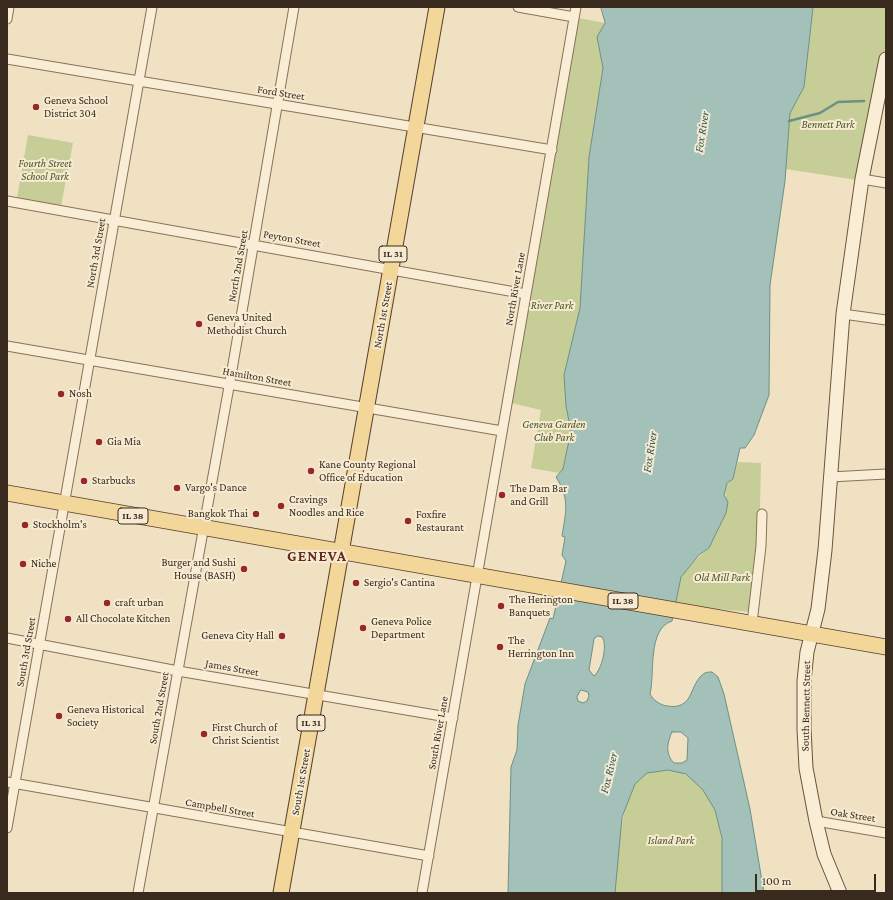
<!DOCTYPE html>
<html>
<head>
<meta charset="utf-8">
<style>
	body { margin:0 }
	#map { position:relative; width:893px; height:900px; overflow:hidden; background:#efe1c2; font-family:"Crimson Pro",serif }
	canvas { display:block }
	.frame { position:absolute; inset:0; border:8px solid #382a1d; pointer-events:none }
	.scale { position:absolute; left:755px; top:874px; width:121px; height:18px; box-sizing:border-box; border:2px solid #382a1d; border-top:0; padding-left:5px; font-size:12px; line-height:14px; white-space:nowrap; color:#382a1d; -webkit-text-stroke:3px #f6ebd2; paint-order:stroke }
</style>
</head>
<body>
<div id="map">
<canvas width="893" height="900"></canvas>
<div class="frame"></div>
<div class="scale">100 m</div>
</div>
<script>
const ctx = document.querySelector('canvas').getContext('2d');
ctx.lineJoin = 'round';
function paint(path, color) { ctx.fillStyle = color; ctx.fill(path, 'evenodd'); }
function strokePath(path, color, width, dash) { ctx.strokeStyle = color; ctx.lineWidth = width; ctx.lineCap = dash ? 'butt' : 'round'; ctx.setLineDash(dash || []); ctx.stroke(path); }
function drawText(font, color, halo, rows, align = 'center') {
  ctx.font = font + ' "Crimson Pro",serif'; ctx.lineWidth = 4; ctx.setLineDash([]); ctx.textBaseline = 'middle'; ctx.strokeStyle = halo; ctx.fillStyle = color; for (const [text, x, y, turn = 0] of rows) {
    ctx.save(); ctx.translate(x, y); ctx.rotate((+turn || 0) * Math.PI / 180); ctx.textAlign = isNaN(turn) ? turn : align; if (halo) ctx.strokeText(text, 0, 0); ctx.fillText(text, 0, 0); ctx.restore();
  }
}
paint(new Path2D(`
	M813 7H886V44L857 180 786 169 790 113 804 87Z
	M574 17 605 23 597 37 603 67 589 157 580 308 564 375 566 406 571 431 563 469 559 473 531 468 541 410 507 402Z
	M28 135 73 143 61 206 17 198Z
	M738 462 761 463 759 546 750 612 675 605C677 597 677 586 681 578 686 566 700 558 708 548 715 540 720 525 725 515 731 501 718 489 733 479Z
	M668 770C674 771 681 772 686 775 724 797 726 854 722 893H615C618 865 618 788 647 773 652 771 662 771 668 770Z`), '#c7cd96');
const water = new Path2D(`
	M601 7H813L804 87 790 113 785 181 770 285 769 395 754 435 745 448H740L733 479 727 483 724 495 728 502 726 513 709 548 699 555 681 577 672 621C647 629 655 674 650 694 653 700 660 705 667 706 693 710 689 688 701 676 705 672 707 672 712 672L718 677 724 694 750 809 764 893H722V838L715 810 703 790 686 774 668 770 647 773 635 784 622 817 615 893H508L511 767 517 750 518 725 525 684 550 618 553 619 566 561 562 555 565 537 562 536C566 511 570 499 556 477L563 469 571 431 566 406 564 375 580 308 589 157 603 68 597 37 605 23ZM598 636 602 637C608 645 602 669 594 676L589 670 594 639ZM581 690 588 692 589 696 587 701 583 703 578 701 577 697ZM672 732H681L688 738 687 760 682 763H674C665 754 667 743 672 732Z`);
paint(water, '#a4c1b9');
strokePath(water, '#6b9086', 1);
strokePath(new Path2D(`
	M789 121 820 113 838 102 864 101`), '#6b9086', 2.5);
const street = new Path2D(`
	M518 7 574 17
	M7 19 9 7
	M7 59 552 150
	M862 179 886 183
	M7 201 526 294
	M843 314 886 320
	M7 346 502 431
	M830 477 886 474
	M752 623 761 546 762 514
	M7 638 178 671 453 718
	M7 782 429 856
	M816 821 886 833
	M7 828 152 7
	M138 893 232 370 294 7
	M422 893 576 7`);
const secondary = new Path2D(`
	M840 893 824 854 816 821 806 768 804 729V681L807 652 818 609 825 550 843 314 862 179 886 59`);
const primary = new Path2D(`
	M7 493 886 647
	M281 893 437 7`);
strokePath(street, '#897259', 11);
strokePath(secondary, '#6b533c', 15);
strokePath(primary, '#57402d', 17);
strokePath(street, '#f9eed5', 9);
strokePath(secondary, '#f9eed5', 13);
strokePath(primary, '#f3d699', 15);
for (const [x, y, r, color] of [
	[36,107,4,"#992729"],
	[199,324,4,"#992729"],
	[61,394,4,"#992729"],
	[99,442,4,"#992729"],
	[311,471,4,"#992729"],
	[84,481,4,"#992729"],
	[177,488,4,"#992729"],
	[502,495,4,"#992729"],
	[281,506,4,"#992729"],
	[256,514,4,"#992729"],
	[408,521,4,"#992729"],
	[25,525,4,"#992729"],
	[23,564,4,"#992729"],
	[244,569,4,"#992729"],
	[356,583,4,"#992729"],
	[107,603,4,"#992729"],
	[501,606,4,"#992729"],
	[68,619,4,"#992729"],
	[363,628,4,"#992729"],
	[282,636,4,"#992729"],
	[500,647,4,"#992729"],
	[59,716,4,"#992729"],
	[204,734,4,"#992729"]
]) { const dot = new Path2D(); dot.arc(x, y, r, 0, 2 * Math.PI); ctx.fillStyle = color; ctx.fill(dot); strokePath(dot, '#f6ebd2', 1.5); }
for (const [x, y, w] of [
	[393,254,28],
	[133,516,30],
	[623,601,30],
	[311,723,28]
]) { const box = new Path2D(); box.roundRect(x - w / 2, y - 8, w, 16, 3); ctx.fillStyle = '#f6ebd2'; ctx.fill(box); strokePath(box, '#382a1d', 1); }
drawText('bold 10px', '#382a1d', null, [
	["IL 31",393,254],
	["IL 38",133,516],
	["IL 38",623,601],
	["IL 31",311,723]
]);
drawText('11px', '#382a1d', '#f6ebd2', [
	["Ford Street",281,93,9],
	["Peyton Street",292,239,10],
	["North 3rd Street",96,253,-80],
	["North 2nd Street",238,266,-80],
	["North River Lane",515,289,-80],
	["North 1st Street",383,315,-80],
	["Hamilton Street",257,377,10],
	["South 3rd Street",26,652,-80],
	["James Street",232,668,10],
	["South Bennett Street",806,706,-89],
	["South 2nd Street",159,708,-80],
	["South River Lane",438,733,-80],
	["South 1st Street",301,782,-80],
	["Campbell Street",220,808,10],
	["Oak Street",853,815,9]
]);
drawText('11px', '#382a1d', '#f6ebd2', [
	["Geneva School",44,101],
	["District 304",44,114],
	["Geneva United",207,318],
	["Methodist Church",207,331],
	["Nosh",69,394],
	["Gia Mia",107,442],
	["Kane County Regional",319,465],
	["Office of Education",319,478],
	["Starbucks",92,481],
	["Vargo's Dance",185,488],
	["The Dam Bar",510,489],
	["and Grill",510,502],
	["Cravings",289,500],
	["Noodles and Rice",289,513],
	["Bangkok Thai",248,514,"right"],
	["Foxfire",416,515],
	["Restaurant",416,528],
	["Stockholm's",33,525],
	["Burger and Sushi",236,563,"right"],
	["House (BASH)",236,576,"right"],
	["Niche",31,564],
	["Sergio's Cantina",364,583],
	["The Herington",509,600],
	["Banquets",509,613],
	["craft urban",115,603],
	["All Chocolate Kitchen",76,619],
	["Geneva Police",371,622],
	["Department",371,635],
	["Geneva City Hall",274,636,"right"],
	["The",508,641],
	["Herrington Inn",508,654],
	["Geneva Historical",67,710],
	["Society",67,723],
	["First Church of",212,728],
	["Christ Scientist",212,741]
], 'left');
drawText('italic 11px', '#495523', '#f6ebd2', [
	["Bennett Park",828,125],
	["Fourth Street",45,164],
	["School Park",45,177],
	["River Park",552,306],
	["Geneva Garden",554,425],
	["Club Park",554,438],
	["Old Mill Park",722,578],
	["Island Park",671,841]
]);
drawText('italic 12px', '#2c5855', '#f6ebd2', [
	["Fox River",702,132,-81],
	["Fox River",650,452,-81],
	["Fox River",609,773,-76]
]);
ctx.letterSpacing = '1px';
drawText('bold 15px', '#662b1c', '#f6ebd2', [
	["GENEVA",317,556]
]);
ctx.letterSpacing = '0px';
</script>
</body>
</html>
